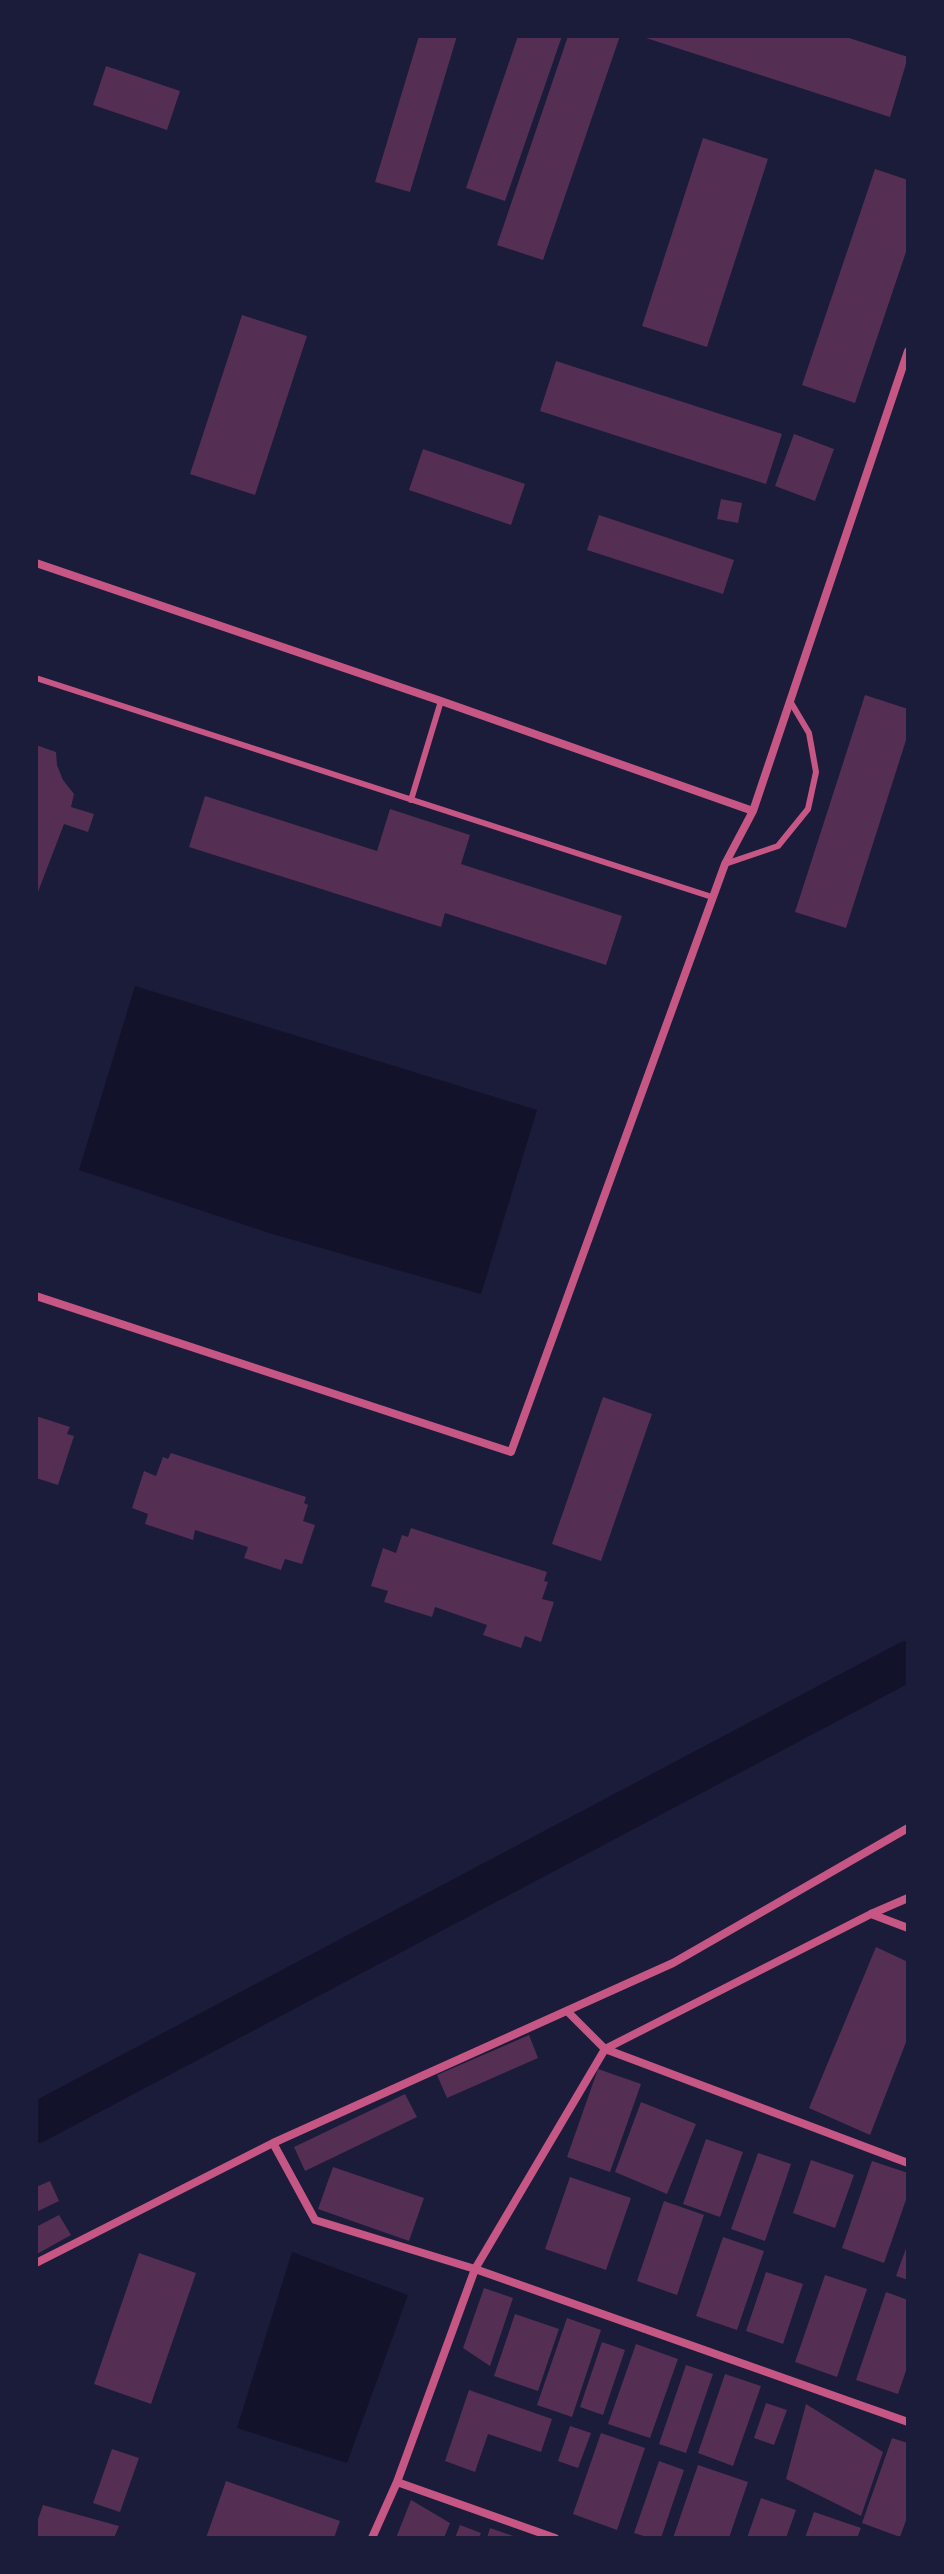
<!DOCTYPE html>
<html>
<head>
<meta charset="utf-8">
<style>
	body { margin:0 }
	#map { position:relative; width:944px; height:2574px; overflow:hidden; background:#1b1b3a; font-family:Inter,sans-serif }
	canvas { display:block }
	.frame { position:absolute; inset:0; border:38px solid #1b1b3a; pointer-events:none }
</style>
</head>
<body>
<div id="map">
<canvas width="944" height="2574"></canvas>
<div class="frame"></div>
</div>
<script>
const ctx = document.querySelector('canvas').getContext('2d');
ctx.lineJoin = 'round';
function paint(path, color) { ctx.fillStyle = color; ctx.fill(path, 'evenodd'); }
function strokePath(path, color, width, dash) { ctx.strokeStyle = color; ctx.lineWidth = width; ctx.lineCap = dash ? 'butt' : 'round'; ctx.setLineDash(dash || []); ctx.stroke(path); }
paint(new Path2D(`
	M135 986 537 1110 481 1294 269 1233 79 1170Z
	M292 2252 408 2295 347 2463 237 2428Z`), '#12122b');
strokePath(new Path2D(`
	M36 2123 908 1661`), '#12122b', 40);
paint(new Path2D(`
	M419 36H457L410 192 375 182Z
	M518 36H562L505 201 466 188Z
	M568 36H620L543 260 497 245Z
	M843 36 908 57 890 117 643 37Z
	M106 66 180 91 167 130 93 105Z
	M703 138 768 159 707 347 642 326Z
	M875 169 908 180V246L855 403 802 385Z
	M242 315 307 336 255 495 190 474Z
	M556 361 782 434 766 484 540 411Z
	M794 434 834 449 815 501 775 486Z
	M423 449 525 484 511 525 409 490Z
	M721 499 742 503 738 523 717 519Z
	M599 515 734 560 723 594 587 550Z
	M865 695 908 709V734L846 928 795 912Z
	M36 745 56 752 57 765 63 780 74 794 71 807 94 814 88 832 64 824 36 897Z
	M205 796 377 851 390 809 470 835 461 864 622 916 606 965 445 913 441 927 189 847Z
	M603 1397 652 1414 601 1561 552 1544Z
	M36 1416 70 1427 67 1434 74 1436 58 1485 36 1478Z
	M171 1453 306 1497 304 1503 308 1505 303 1521 315 1525 302 1564 285 1559 281 1570 244 1558 248 1547 195 1530 193 1540 145 1524 148 1514 132 1508 144 1471 156 1476 163 1457 168 1459Z
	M411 1528 547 1572 544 1581 548 1582 542 1599 554 1602 541 1642 525 1636 521 1648 483 1635 487 1625 435 1607 432 1617 384 1602 388 1591 371 1586 383 1548 396 1553 402 1535 408 1537Z
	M876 1947 908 1962V2037L870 2135 809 2108Z
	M529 2035 538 2058 447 2098 437 2075Z
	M598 2069 641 2084 610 2172 567 2157Z
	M405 2094 417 2117 305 2171 294 2147Z
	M641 2102 696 2124 667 2194 615 2172Z
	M706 2139 743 2152 720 2217 683 2204Z
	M758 2153 791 2164 765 2241 731 2229Z
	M811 2160 854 2175 835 2228 793 2213Z
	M872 2161 908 2173V2194L884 2263 842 2248Z
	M333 2167 424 2198 409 2241 318 2209Z
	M570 2177 631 2198 606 2270 545 2249Z
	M50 2181 59 2201 36 2212V2187Z
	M664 2201 704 2215 677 2295 637 2281Z
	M59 2215 71 2235 37 2254 36 2227Z
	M723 2237 764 2251 737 2330 696 2316Z
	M908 2243V2280L896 2276Z
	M139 2253 196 2273 151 2404 94 2384Z
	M766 2272 803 2284 783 2344 746 2331Z
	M825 2275 867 2289 837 2377 795 2362Z
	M484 2288 513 2298 490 2366 463 2348Z
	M886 2292 908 2300V2365L898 2394 856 2380Z
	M515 2314 559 2329 538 2391 494 2376Z
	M567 2318 601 2330 572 2417 537 2405Z
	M602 2342 625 2350 603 2415 580 2407Z
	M636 2344 678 2359 650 2438 608 2424Z
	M686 2365 713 2374 686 2453 659 2444Z
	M725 2374 761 2386 733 2466 698 2453Z
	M469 2390 552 2419 541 2452 488 2434 475 2472 445 2461Z
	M766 2403 787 2410 774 2445 754 2438Z
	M806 2404 883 2452 861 2516 786 2479Z
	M570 2426 591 2433 578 2468 558 2461Z
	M601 2433 645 2448 617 2530 573 2514Z
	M892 2438 908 2443V2515L900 2537 862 2523Z
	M112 2449 139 2458 120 2512 93 2503Z
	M659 2461 684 2470 661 2538H650L634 2533Z
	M698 2465 748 2482 729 2538H673Z
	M226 2481 340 2521 334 2538H206Z
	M761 2498 796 2510 786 2538H747Z
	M411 2500 450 2523 444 2538H396Z
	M43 2505 119 2526 114 2538H36V2525Z
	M814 2512 861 2528 857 2538H805Z
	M460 2525 481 2533 479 2538H455Z
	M490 2528 519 2538H487Z`), '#542f53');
strokePath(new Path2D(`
	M36 678 712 897
	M411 800 441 701
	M725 864 778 846 808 809 816 772 809 733 790 701`), '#c65784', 6);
strokePath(new Path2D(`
	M36 563 441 701 753 811
	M36 1296 511 1452 725 864 753 811 908 351
	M871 1914 908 1928
	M567 2011 605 2049 908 2163
	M605 2049 871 1914 908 1898
	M273 2143 315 2220 475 2269 908 2422
	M36 2263 273 2143 673 1963 908 1828
	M397 2482 555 2538
	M372 2538 397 2482 475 2269 605 2049`), '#c65784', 8);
</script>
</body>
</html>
